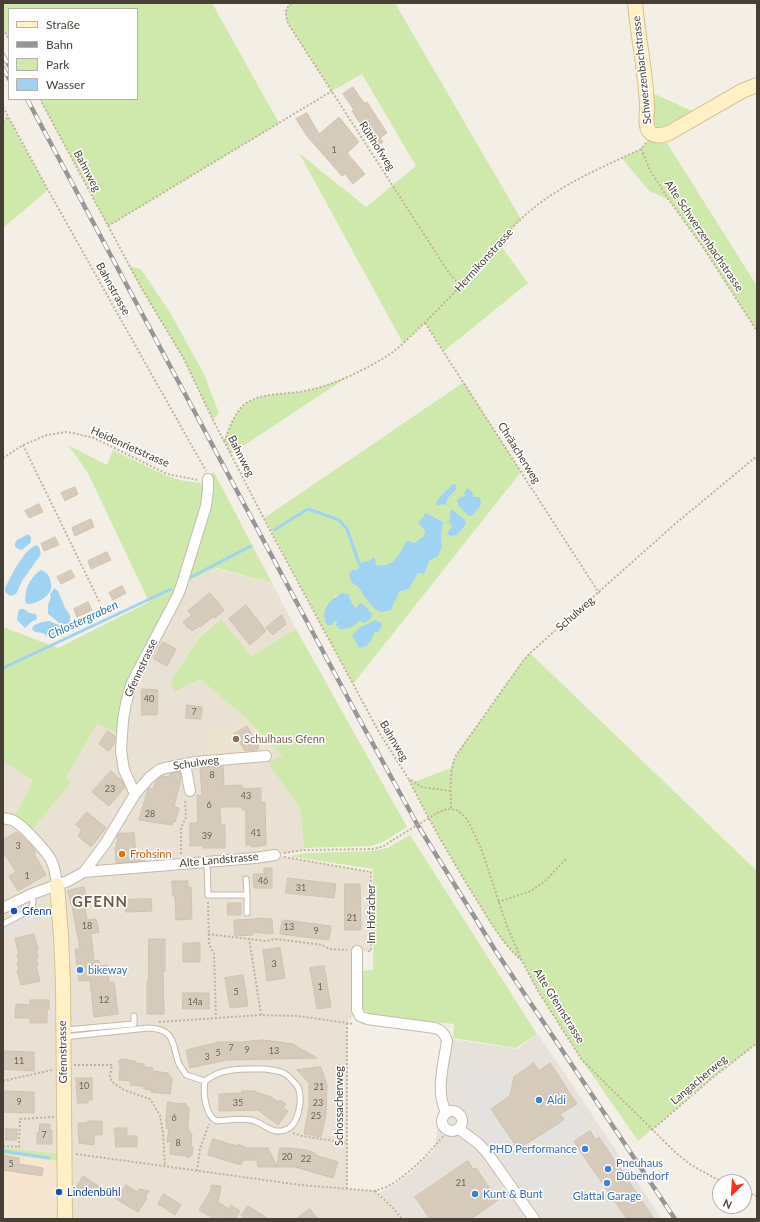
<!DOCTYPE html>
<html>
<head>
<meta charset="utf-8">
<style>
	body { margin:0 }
	#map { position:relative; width:760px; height:1222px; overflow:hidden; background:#f4efe6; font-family:Lato,sans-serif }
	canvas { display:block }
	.frame { position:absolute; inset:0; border:4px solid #473f35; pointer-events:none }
	.legend { position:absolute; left:8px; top:8px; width:130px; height:92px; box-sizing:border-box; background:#fff; border:1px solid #b5b2ae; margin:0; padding:5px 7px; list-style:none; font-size:12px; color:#473f35 }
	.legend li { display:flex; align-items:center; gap:8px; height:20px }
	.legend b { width:20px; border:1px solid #b5b2ae }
	.north { position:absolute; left:712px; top:1174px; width:40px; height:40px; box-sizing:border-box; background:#fff; border:1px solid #b5b2ae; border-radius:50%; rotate:205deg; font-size:11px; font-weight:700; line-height:16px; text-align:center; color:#473f35 }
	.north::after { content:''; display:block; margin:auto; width:14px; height:18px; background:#ff3112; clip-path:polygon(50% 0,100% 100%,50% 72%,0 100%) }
</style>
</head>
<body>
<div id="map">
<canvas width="760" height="1222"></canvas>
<div class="frame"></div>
<ul class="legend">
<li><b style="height:5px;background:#fff0c5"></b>Straße</li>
<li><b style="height:5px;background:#969696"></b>Bahn</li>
<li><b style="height:11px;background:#cfe9ad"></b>Park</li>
<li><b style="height:11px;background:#a0d2f2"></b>Wasser</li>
</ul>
<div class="north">N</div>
</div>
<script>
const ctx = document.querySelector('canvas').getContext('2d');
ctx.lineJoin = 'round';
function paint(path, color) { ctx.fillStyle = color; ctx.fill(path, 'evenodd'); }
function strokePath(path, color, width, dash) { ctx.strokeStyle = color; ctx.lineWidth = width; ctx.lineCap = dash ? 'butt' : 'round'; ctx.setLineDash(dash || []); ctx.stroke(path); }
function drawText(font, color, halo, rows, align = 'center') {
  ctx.font = font + ' Lato,sans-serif'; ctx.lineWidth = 3; ctx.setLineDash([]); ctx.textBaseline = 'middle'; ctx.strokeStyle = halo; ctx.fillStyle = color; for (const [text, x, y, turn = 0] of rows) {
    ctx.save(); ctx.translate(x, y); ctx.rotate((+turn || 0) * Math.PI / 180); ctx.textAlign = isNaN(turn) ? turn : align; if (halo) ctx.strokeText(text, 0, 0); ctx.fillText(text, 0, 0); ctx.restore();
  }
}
paint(new Path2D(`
	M217 569 272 583 296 629 251 656 220 619 199 636 171 680 174 692 200 679 245 717 282 756 269 762 300 809 304 850 276 855 371 872V951H358L357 1010 347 1023V1189L374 1191 394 1209 402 1219H65V1154L22 1150 3 1147V761L33 780 13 820 30 832 71 783 66 778 97 724 121 735 126 703 182 584Z`), '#e8e1d4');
paint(new Path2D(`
	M3 1154 65 1162V1219H3Z`), '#f6e6d0');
paint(new Path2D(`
	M538 1034 662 1219H404L379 1193 392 1187 413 1171 434 1151 451 1039 517 1049Z`), '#e6e1db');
paint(new Path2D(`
	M245 717 273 748 265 755 207 757V729L232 730Z`), '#ede4cf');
paint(new Path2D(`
	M3 3H212L279 123 108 226 40 99H137V9H9V40L3 29Z
	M291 3H395L521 219 499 243 528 283 444 351 425 323 403 343 299 153 366 207 416 166 362 74 332 91 289 25C285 16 284 10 291 3Z
	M646 90 701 115 662 135 757 286V331L703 247 669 200 649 191 622 158 641 149 653 135Z
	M8 117 48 190 3 228V122Z
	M129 266 141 269 171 314 204 374 219 413 213 420 184 359 142 289Z
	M349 376 231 454 224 441C230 428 234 412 246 404 262 393 284 394 302 392 319 389 334 382 349 376Z
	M464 382 521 472 353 684 264 518ZM472 492 474 497 481 505 472 516H469L459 507 466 495ZM443 522 441 538 442 547 430 560 424 574 418 573 409 589 369 603 358 587 351 582 353 570H358L362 562C371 561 370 564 377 566 394 569 401 551 407 540L414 543 424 536 425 530ZM336 595H349L353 605 356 608 337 621 335 620 324 619 326 606Z
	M68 445 107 465 113 450 167 476 184 481 201 483 205 489 202 505 175 593 134 671 119 734 97 724 66 778 71 783 30 832 15 816 33 780 3 761V627L58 648 149 602 88 473Z
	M214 472 272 583 217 568 187 582 209 474Z
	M221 619 251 656 296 629 407 827 383 842 371 846 304 848 300 809 268 762 282 756 245 717 200 679 174 692 171 680 199 637Z
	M530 653 757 871V1043L711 1079 638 1141 582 1060 538 991 522 961 506 945 488 919 442 842 408 778 414 782 451 768C458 747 473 732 486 714 498 696 510 678 523 661Z
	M410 835 537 1034 516 1048 453 1038 454 1024 368 1015 367 1011 361 1010V971L373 970V869L288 856 309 853 372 851 387 848Z
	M3 1147 22 1150 65 1154V1162L3 1154Z`), '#cfe9ad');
paint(new Path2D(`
	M35 912 37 923 29 924 3 936V927Z
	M466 1059 476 1072 512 1078 510 1096 491 1109 520 1151 564 1120 560 1114 577 1104 591 1128 560 1150 570 1166 531 1194 475 1114 480 1109 451 1067Z`), '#e4e2de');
paint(new Path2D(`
	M452 484 456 485V489L448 498 445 505 441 504 439 506 436 504 437 501 446 490 449 489Z
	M467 488 472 492 474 497H480L481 505 472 516H469L459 507 457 500 462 496 464 497 466 495 464 493Z
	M452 509 465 520 466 524 457 535 450 536 447 533 452 527 449 523 450 512Z
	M426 513 443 522 441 538 442 547 438 556 430 560 424 574 418 573 409 589 399 592 391 610 381 612 376 610 369 603 358 587 351 582 349 574 353 570H358L362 562 369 561 374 557 376 560 375 565C394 569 399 554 407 540L414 543 424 536 425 530 418 523Z
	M28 534 31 537V542L22 550 18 549 15 546V543L17 540Z
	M36 545 39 547 41 554 22 581 16 594 10 596 5 592V588C12 575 22 552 36 545Z
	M41 570C46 572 48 574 50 579 51 582 52 586 51 589 49 597 36 604 28 604L26 603C23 591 31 576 41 570Z
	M54 588 58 591 65 608 70 615V623L68 625 61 624 48 614V605L51 597 50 595Z
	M344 593 349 595 353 605 356 608 360 603 363 604 372 614 371 618 365 623 359 620C355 627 348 629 340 629L336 625 337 621 335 620 332 625H327C319 611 330 597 344 593Z
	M20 609H24L29 613 36 614 37 619 31 622 25 628 17 620 18 612Z
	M375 620 382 623V626L378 632H375L372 637V640L366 646 359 648 352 635 359 628Z
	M49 621 59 625 62 629 60 632 49 637 43 633 35 632 32 629 33 626C35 624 45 621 49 621Z`), '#a0d2f2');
strokePath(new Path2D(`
	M274 530 308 509 339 520 347 529 360 566
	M191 577 251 546
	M3 668 171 589
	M3 1151 49 1158`), '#a0d2f2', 3);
const building = new Path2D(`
	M353 87 364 103 367 102 387 133 380 138 383 142 375 147 352 111 354 110 343 94Z
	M307 113 319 134 339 117 359 142 347 153 365 174 353 184 345 174 342 176 307 136 296 119Z
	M75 487 78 494 65 501 61 493Z
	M39 504 43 512 29 518 25 511Z
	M91 519 94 527 75 536 72 528Z
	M55 537 59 545 44 551 41 544Z
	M107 552 111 560 91 569 88 561Z
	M71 570 75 577 61 584 57 577Z
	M122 586 126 593 113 600 109 593Z
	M210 593 224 610 215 618 214 616 200 627 199 626 192 631 190 628 189 629 183 622 192 615 188 611Z
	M88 602 92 610 77 617 74 609Z
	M246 605 266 631 250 645 229 619Z
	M282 615 286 624 273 635 266 628Z
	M163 642 176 649 167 666 154 659Z
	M142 689 158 690 157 715H142Z
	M187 705 202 707 201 719 186 718Z
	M247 726 258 745 259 748 256 750 245 751 234 734Z
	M108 731 115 736V742L109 751 99 744Z
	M223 766 224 786 242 785 243 789 261 788V802H265L266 845 252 847V845H246V810H242V807H220L221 825H225V848H203V845L190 846V823H198L197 795H202L200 768Z
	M111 771 122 781 125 787 109 806 92 792Z
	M180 772 181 779 174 807 179 808 175 822 173 821 172 825 139 820 148 789 149 788 153 789 156 781 162 776 169 777 170 774Z
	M87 812 106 828 91 847 78 836 82 830 76 825Z
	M17 832 32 846 36 853 34 854 46 875 18 891 9 876 16 872 3 852V840Z
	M134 833 136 855H144V861L116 863 115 847H117L116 843H118L117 836 118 834Z
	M264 868H272V888H254L253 874H264Z
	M288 878 336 884 334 898 286 893Z
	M172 881H188V887H191L192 919 176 920 175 896H173Z
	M345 884H360L361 930H345Z
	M84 887 87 901 84 902 87 920 96 919 99 932 91 934 94 961 99 960 100 966 107 965 109 983 114 982 118 1014 94 1017 90 980 79 981 75 949H80L72 905H71L68 891Z
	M151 899 152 911 126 912 125 900Z
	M228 903H241V915H228Z
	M258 918 272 919 273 934 252 932 253 935 235 936 234 920 258 919Z
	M285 920 331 926 329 940 280 934 282 921H285Z
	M34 934 38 949H36L38 957 36 958 38 965 36 966 40 981 21 985 17 970H19L17 962H19L17 954H19L15 939Z
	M149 939H165V972L163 971 164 1014H147V982H148Z
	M200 943V962H183V944Z
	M280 948 285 978 267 981 263 950Z
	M324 966 331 1007 317 1009 310 968Z
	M243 975 248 1006 230 1008 225 978Z
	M183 993H209V1009H183Z
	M30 1000H49V1009H47V1023H30V1018H15L16 1004 30 1005Z
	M263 1040 293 1044 317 1058 227 1060 190 1068 186 1050 219 1042H241Z
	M3 1051 34 1052V1071L3 1069Z
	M122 1059 135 1061V1063L144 1064V1067L153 1068 152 1071 168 1073 172 1079 170 1094 151 1092 152 1090 144 1089V1086L130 1085 131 1081 119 1080 120 1065 118 1062Z
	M534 1063 539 1071 550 1063 577 1104 560 1114 564 1120 518 1149 491 1109 510 1096 514 1077Z
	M321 1067 327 1085 326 1114 321 1137 304 1134 309 1107V1083L297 1070Z
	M76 1078H92V1100H88V1103H78Z
	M3 1091 34 1092V1113L3 1112Z
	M242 1091H253L271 1097 278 1102 280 1100 286 1104 283 1108 288 1111 278 1125 258 1110 219 1111V1094L243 1093Z
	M168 1102 182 1104 185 1103 189 1109 188 1130 190 1131V1134H192L191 1147H193L192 1155 187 1158 186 1156 170 1154 171 1142H167L169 1129 166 1128 167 1122H166Z
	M88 1121H102V1135H94V1145L79 1143 78 1123H88Z
	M40 1124H50V1130H52V1144H37V1133H39Z
	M115 1128H127V1136H137V1147H116Z
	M6 1129H17V1140H6Z
	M590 1131 596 1140 599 1137 654 1219H627L574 1142Z
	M213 1139 237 1146 238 1144 247 1148H268L277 1167H258L257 1160H243L241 1165 208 1155Z
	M280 1148H289L305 1150 315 1153V1155L338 1162 333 1178 295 1167H277Z
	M3 1155 19 1158V1164L43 1168 42 1176 3 1170Z
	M468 1161 473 1169 476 1168 498 1200 471 1219H430L415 1197Z
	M83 1176 100 1187 93 1197 77 1187Z
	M126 1185 137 1192 139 1189 149 1191 145 1197 147 1198 138 1212 116 1199Z
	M212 1185 221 1186 218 1202 229 1209 231 1205 240 1211 235 1219H223L219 1216 217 1219H214L199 1210 210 1192Z
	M164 1194 181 1205 175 1215 158 1204Z
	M248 1206 269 1219H247L241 1216Z
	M310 1209 318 1219H296Z`);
paint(building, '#d6cbbb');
strokePath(building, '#d1c2ae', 1);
const lane = new Path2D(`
	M207 862 208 895H247V913
	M246 879 247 895
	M3 924 30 910 33 904 32 894
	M65 1030 134 1024V1016
	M64 1037 148 1028C176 1029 172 1044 179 1064 181 1068 184 1071 186 1075L205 1081
	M265 1069C273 1070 284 1071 290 1078 292 1080 296 1084 298 1087 303 1099 299 1126 285 1130 271 1135 263 1122 251 1120 241 1118 228 1120 217 1121 205 1116 203 1092 205 1081 222 1067 244 1069 265 1069Z`);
const street = new Path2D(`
	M185 764 190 791
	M135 794 149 778 159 770 165 768 196 762 266 756
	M3 818C6 819 9 819 12 820 21 823 47 852 51 860 55 868 56 876 57 885
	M84 872 105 844 135 794 124 770 121 751 123 720 126 703 131 685 138 671 178 595 182 584 206 506 208 490V479
	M3 908 32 894 68 881 84 872 255 858 275 855
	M357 951V1010L360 1016 367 1019 435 1028C442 1030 445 1034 447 1041 444 1062 435 1092 446 1112
	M442 1121a10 10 0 1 1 20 0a10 10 0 1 1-20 0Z
	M459 1129 479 1144 488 1154 534 1219`);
const secondary = new Path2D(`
	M635 3C638 38 646 72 647 107 647 114 645 125 649 131 654 138 663 135 669 133L742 91 757 85
	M57 885 61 935 63 984 65 1219`);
strokePath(lane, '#c2baab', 7);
strokePath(street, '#c2baab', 12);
strokePath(secondary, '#d5c394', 16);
strokePath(new Path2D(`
	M291 3C284 10 285 16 289 25L449 273 461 286
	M3 29 9 40
	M40 99 142 289 184 359 213 420 272 534 380 734 408 778 422 787 451 791
	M3 107 48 190 206 471
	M3 122 8 117
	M641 149 650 170 669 200 703 247 757 331
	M108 226 332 91
	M425 323 599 593
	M224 441C230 428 234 413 245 404 261 392 285 395 304 391 332 386 360 372 384 358 397 350 408 339 418 329 438 310 457 290 475 270 490 253 505 234 522 218 556 186 599 169 641 149L646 143
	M23 445 100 603
	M3 458 23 445 47 435 66 432 73 433 94 438 167 474 198 480
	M409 780C430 822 453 862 478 902 491 923 503 944 521 960
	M451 808C451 791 449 774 455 757L523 661 530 653 675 524 757 456
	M437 813 447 809 457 810 466 818 469 823 481 848 507 926 522 961 538 991 582 1060 676 1153 691 1165 722 1182
	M284 853 304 850 373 849 384 846 393 840
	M181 854V828L186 817 185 800
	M284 857 371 872V951H366
	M208 902 209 944 214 954 216 1018
	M498 902 531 891 544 882 566 859
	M208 934 265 941 275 939 322 945 329 949 347 950
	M249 938 261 1015
	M159 1022 261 1015 298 1016 354 1024
	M347 1023V1190
	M74 1065H112L110 1076 112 1082 124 1090 150 1099 160 1115 163 1134 165 1166
	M3 1081 52 1070
	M652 1130 711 1079 757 1043
	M293 1133 302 1136 347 1143
	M3 1146 19 1147 20 1119 54 1117
	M76 1154 301 1185 374 1191 387 1187 397 1181 412 1169 424 1158 448 1131
	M197 1171 200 1149 209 1124
	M375 1191 394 1209 402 1219
	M744 1191 757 1196`), '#c2b299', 2, [2, 2]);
strokePath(lane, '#fff', 5);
strokePath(street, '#fff', 10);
strokePath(secondary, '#fff0c5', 14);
const rail = new Path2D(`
	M3 55 9 66
	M3 68 9 79
	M27 99 357 715 417 824 495 950 675 1219`);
strokePath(rail, '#969696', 4.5);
strokePath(rail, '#fff', 3, [9]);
strokePath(new Path2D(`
	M393 840 437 813`), '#c2b299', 2, [2, 2]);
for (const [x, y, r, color] of [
	[236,739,4,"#8d6e63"],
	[122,854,4,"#e8710a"],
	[14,911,4,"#1a4fb4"],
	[80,970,4,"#3f7fe0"],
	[539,1100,4,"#3f7fe0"],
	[585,1149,4,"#3f7fe0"],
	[608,1169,4,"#3f7fe0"],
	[607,1183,4,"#3f7fe0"],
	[59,1192,4,"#1a4fb4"],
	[475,1194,4,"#3f7fe0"]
]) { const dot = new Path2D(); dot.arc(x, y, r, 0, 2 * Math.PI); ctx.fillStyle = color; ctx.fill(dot); strokePath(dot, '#fff', 1.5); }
drawText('9px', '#6b6256', null, [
	["1",334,150],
	["40",149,699],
	["7",194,712],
	["8",212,775],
	["23",110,789],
	["43",246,796],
	["6",209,805],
	["28",150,814],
	["41",256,833],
	["39",207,836],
	["3",18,846],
	["1",27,876],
	["46",263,881],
	["31",301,888],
	["21",352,918],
	["18",87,926],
	["13",289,927],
	["9",316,931],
	["3",274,964],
	["1",320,987],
	["5",236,992],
	["12",104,1000],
	["14a",195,1002],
	["7",231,1048],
	["9",247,1050],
	["13",274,1051],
	["5",218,1053],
	["3",207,1057],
	["11",19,1061],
	["10",84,1086],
	["21",319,1087],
	["9",19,1102],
	["35",238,1103],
	["23",318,1103],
	["25",316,1116],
	["6",174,1118],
	["7",44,1135],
	["8",178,1143],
	["20",287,1157],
	["22",306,1159],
	["5",11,1164],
	["21",461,1183]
]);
drawText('11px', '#473f35', '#fff', [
	["Schwerzenbachstrasse",642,70,-96],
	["Rütihofweg",377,146,57],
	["Bahnweg",87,171,62],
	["Alte Schwerzenbachstrasse",704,236,56],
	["Hermikonstrasse",484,260,-48],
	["Bahnstrasse",113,289,61],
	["Heidenrietstrasse",130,447,24],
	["Chräacherweg",519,453,58],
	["Bahnweg",241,456,63],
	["Schulweg",575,614,-41],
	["Gfennstrasse",141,668,-65],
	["Bahnweg",394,741,59],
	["Schulweg",196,763,-8],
	["Alte Landstrasse",219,860,-5],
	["Im Hofacher",371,914,-90],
	["Alte Gfennstrasse",559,1006,58],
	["Gfennstrasse",63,1052,-91],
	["Langacherweg",699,1080,-40],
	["Schossacherweg",339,1106,-90]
]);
drawText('11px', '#785e54', '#fff', [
	["Schulhaus Gfenn",244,739]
], 'left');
drawText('11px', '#c56008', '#fff', [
	["Frohsinn",130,854]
], 'left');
drawText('11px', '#164399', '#fff', [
	["Gfenn",22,911],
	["Lindenbühl",67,1192]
], 'left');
drawText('11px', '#366cbe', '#fff', [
	["bikeway",88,970],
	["Aldi",547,1100],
	["PHD Performance",577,1149,"right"],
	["Pneuhaus",616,1163],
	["Dübendorf",616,1176],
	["Kunt & Bunt",483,1194],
	["Glattal Garage",607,1196,"center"]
], 'left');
drawText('italic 12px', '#2a79ae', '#fff', [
	["Chlostergraben",83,620,-25]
]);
ctx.letterSpacing = '1px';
drawText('bold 15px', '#6a5d4c', '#fff', [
	["GFENN",100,902]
]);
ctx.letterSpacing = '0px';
</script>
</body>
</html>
